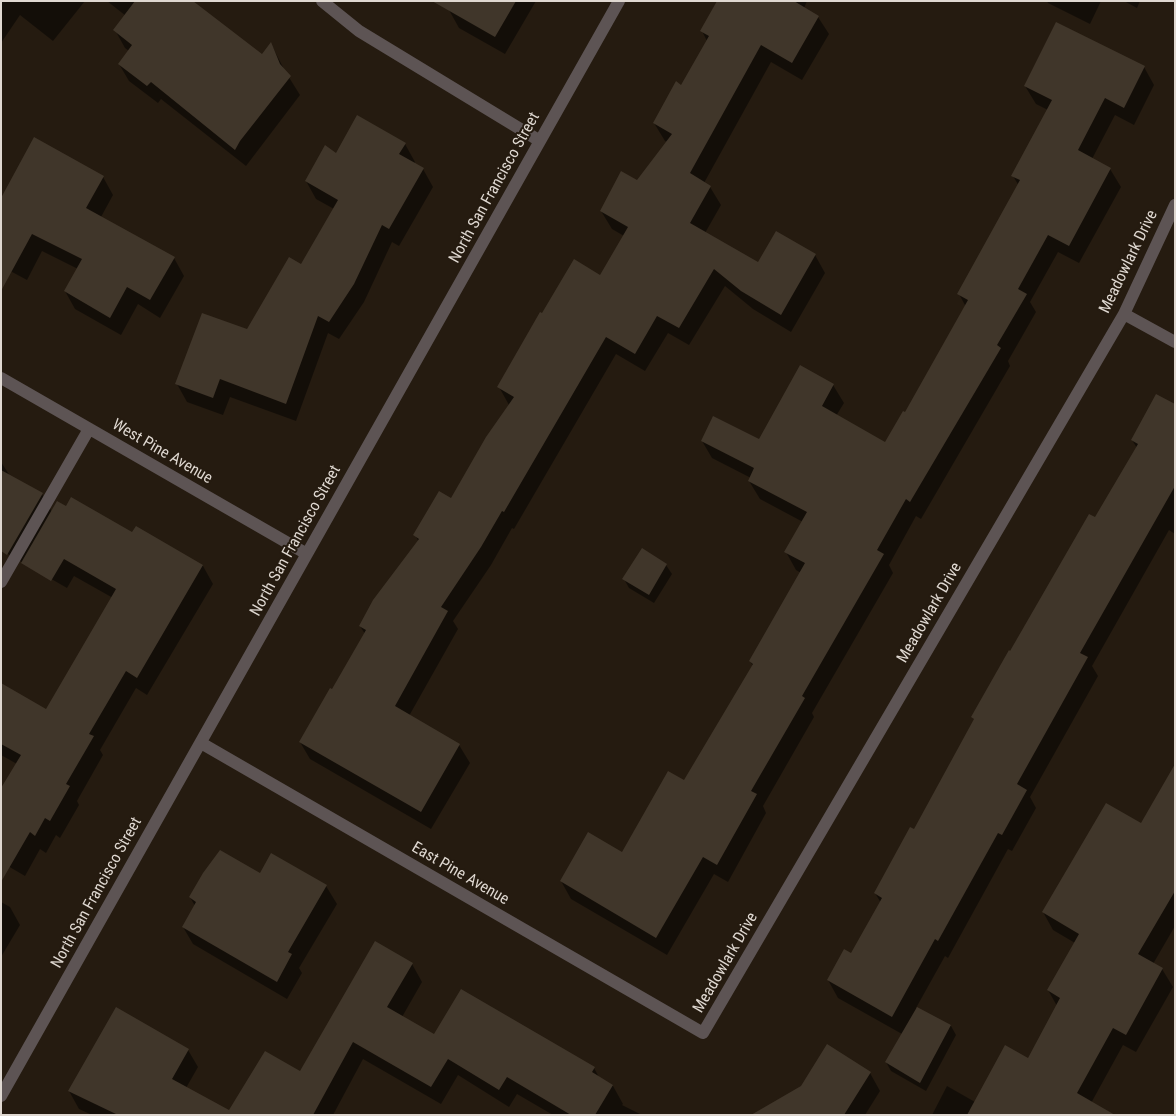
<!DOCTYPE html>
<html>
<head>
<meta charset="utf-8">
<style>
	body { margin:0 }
	#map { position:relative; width:1176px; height:1116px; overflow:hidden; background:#251b10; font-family:"Roboto Condensed",sans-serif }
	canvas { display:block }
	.frame { position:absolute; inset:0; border:2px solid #dfd8d1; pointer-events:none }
</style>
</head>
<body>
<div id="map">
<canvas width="1176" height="1116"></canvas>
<div class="frame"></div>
</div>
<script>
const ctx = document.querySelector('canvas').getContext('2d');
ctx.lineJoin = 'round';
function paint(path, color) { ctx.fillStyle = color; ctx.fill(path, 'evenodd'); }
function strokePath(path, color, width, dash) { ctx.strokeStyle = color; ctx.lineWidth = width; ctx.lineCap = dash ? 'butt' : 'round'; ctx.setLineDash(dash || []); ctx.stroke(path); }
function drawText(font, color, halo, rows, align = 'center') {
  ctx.font = font + ' "Roboto Condensed",sans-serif'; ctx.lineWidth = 4; ctx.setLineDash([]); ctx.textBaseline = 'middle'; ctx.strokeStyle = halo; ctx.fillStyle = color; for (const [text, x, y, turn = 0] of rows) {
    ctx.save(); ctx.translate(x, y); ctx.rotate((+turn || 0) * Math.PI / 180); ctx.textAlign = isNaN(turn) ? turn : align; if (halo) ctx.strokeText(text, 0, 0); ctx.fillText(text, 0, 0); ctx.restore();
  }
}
paint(new Path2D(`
	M1 1H85L53 41 20 15 1 43Z
	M107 1H191L262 56 271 44 285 71 300 95 246 166 161 99 158 103 129 81 119 64 129 51 125 48 115 30 126 16Z
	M439 1H536L505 54 459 28 449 10Z
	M719 1H807L804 8 818 17 829 34 802 80 771 62 704 183 710 187 721 205 705 233 759 264 815 255 825 273 791 332 753 309 725 286 689 345 668 333 645 371 616 354 514 529 512 528 491 565 453 621 458 629 409 716 459 745 470 763 431 829 310 759 300 742 332 691 365 634 360 626 419 542 415 535 451 499 509 405 499 387 542 315 600 277 624 236 612 229 601 211 637 181 667 142 665 141 654 123 682 86 707 41 702 31Z
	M1047 1H1101L1090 24 1048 3Z
	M1124 1H1140L1137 8Z
	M1144 67 1154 85 1134 125 1115 115 1092 159 1110 169 1121 187 1079 263 1058 252 1030 302 1036 312 1008 361 1010 366 921 519 916 516 889 565 893 573 812 713 814 717 763 806 766 813 728 882 714 874 667 955 571 899 561 881 622 854 685 782 753 666 750 661 801 573 796 570 786 552 803 522 760 499 749 481 751 478 712 458 702 441H759L833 385 844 403 836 416 886 444 905 414 966 307 959 294 1019 186 1013 176 1048 110 1036 104 1025 86Z
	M405 144 415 162 414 164 423 169 433 187 399 246 392 242 364 302 339 339 328 333 296 421 230 397 223 415 187 402 177 384 247 331 301 266 334 209 316 199 306 181 337 154Z
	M103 177 113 195 101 217 174 258 184 276 160 318 138 304 121 335 75 309 65 291 78 269 42 251 27 280 1 266V200Z
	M1175 406V534L1169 530 1092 666 1098 676 1030 797 1036 808 1012 851 1008 849 948 958 945 956 916 1008 951 1026 956 1035 926 1091 891 1071 886 1062 902 1034 838 998 828 980 852 955 881 903 875 893 914 831 975 721 973 717 1096 519 1137 448 1132 440Z
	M1 462 10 476 42 494 52 512 66 507 132 534 136 528 203 566 213 584 147 695 136 688 100 750 103 755 77 801 79 805 60 838 56 835 46 853 40 849 25 876 1 862 17 764 1 755V702L47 711 113 598 74 576 67 588 1 550Z
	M642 550 666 565 672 574 654 603 629 588 624 579Z
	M1175 782V926L1153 964 1162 969 1173 987 1136 1052 1123 1045 1090 1105 1096 1115H932L947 1086 975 1102 1028 1059 1057 1006 1048 990 1075 943 1053 930 1043 912 1142 825Z
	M272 855 326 886 337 904 299 968 302 973 287 999 193 944 183 927 195 906 190 897 260 875Z
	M1 902 10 907 20 925 1 957Z
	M412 964 422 982 402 1017 434 1036 594 1068 600 1079 613 1086 623 1104 622 1105 642 1115H553L517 1094 509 1107 458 1075 441 1104 363 1059 333 1115H92L79 1109 69 1091 188 1050 198 1067 186 1088 230 1112 300 1072Z
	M870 1073 880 1091 865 1115H753Z`), '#0007');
paint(new Path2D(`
	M135 1H193L262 54 271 42 280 64 291 76 240 141 235 150 151 82 147 86 118 64 132 45 113 30Z
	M432 1H516L495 37Z
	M717 1H794L819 16 792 63 761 45 690 173 711 186 690 223 758 262 776 231 816 254 781 315 741 291 714 269 679 328 657 316 635 354 606 337 504 512 502 511 481 547 441 607 448 611 395 706 460 744 421 812 299 742 330 688 332 689 366 630 359 626 373 600 419 539 413 535 439 491 451 498 486 437 514 397 497 387 540 312 542 313 574 259 600 275 628 227 600 211 621 171 637 180 672 134 653 123 676 81 681 85 709 36 700 31Z
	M1056 22 1145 66 1124 108 1105 98 1078 150 1111 168 1069 246 1048 235 1018 289 1027 294 997 345 1001 348 910 502 906 499 877 550 884 554 802 696 805 698 751 791 757 794 717 865 703 857 656 938 560 881 588 832 622 852 668 771 684 780 753 664 749 661 805 563 784 552 807 512 748 481 754 468 701 441 713 416 759 439 800 365 834 384 822 406 885 442 903 411 905 412 968 300 957 294 1020 180 1011 176 1052 100 1024 86Z
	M357 115 406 143 399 154 424 168 389 229 382 225 354 284 329 322 318 316 286 404 220 379 213 398 175 384 202 313 247 329 289 257 301 264 338 200 305 181 325 145 336 153Z
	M34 137 104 176 86 208 175 257 150 300 127 287 110 318 64 291 82 259 32 234 1 291V198Z
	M1156 394 1175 404V486L1080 653 1088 657 1017 784 1027 790 1002 835 998 833 938 941 935 939 892 1017 827 980 844 949 851 953 882 898 874 893 910 827 914 829 974 719 971 717 1009 650 1010 651 1089 514 1095 517 1138 444 1131 440Z
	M1 470 43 493 7 555 1 551Z
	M71 497 132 532 136 526 203 565 137 678 126 671 89 734 94 736 66 784 70 786 50 821 45 818 35 836 30 832 1 882V788L21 755 1 744V683L46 709 116 589 64 559 51 581 21 563 57 501 66 506Z
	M642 548 667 564 649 595 622 579Z
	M1175 764V891L1138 954 1163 968 1126 1035 1113 1028 1077 1093 1115 1115H967L1005 1045 1028 1058 1060 998 1047 990 1079 934 1042 912 1106 803 1141 823Z
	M220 850 260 873 271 853 327 885 288 952 292 954 277 982 182 927 196 902 189 897 203 873Z
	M375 941 413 963 387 1007 434 1034 461 989 595 1067 592 1072 613 1085 595 1115H571L507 1077 499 1090 448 1059 431 1087 353 1042 313 1115H118L68 1091 116 1007 189 1049 172 1079 229 1110 265 1051 300 1071Z
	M917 1007 951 1025 920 1083 885 1062Z
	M827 1044 871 1072 844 1115H751L801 1086Z`), '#40362a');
strokePath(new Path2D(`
	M322 1 359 31 540 141
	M1124 314 1175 342
	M1 378 307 554
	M1 582 89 429
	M201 743 703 1033 1124 314 1175 205
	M1 1096 619 1`), '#5d5454', 12);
drawText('16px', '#dfd8d1', '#251b10', [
	["North San Francisco Street",495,188,-61],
	["Meadowlark Drive",1129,262,-64],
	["West Pine Avenue",162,452,30],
	["North San Francisco Street",296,541,-61],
	["Meadowlark Drive",930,613,-60],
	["East Pine Avenue",460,874,30],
	["North San Francisco Street",97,893,-61],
	["Meadowlark Drive",726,963,-60]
]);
</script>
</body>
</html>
